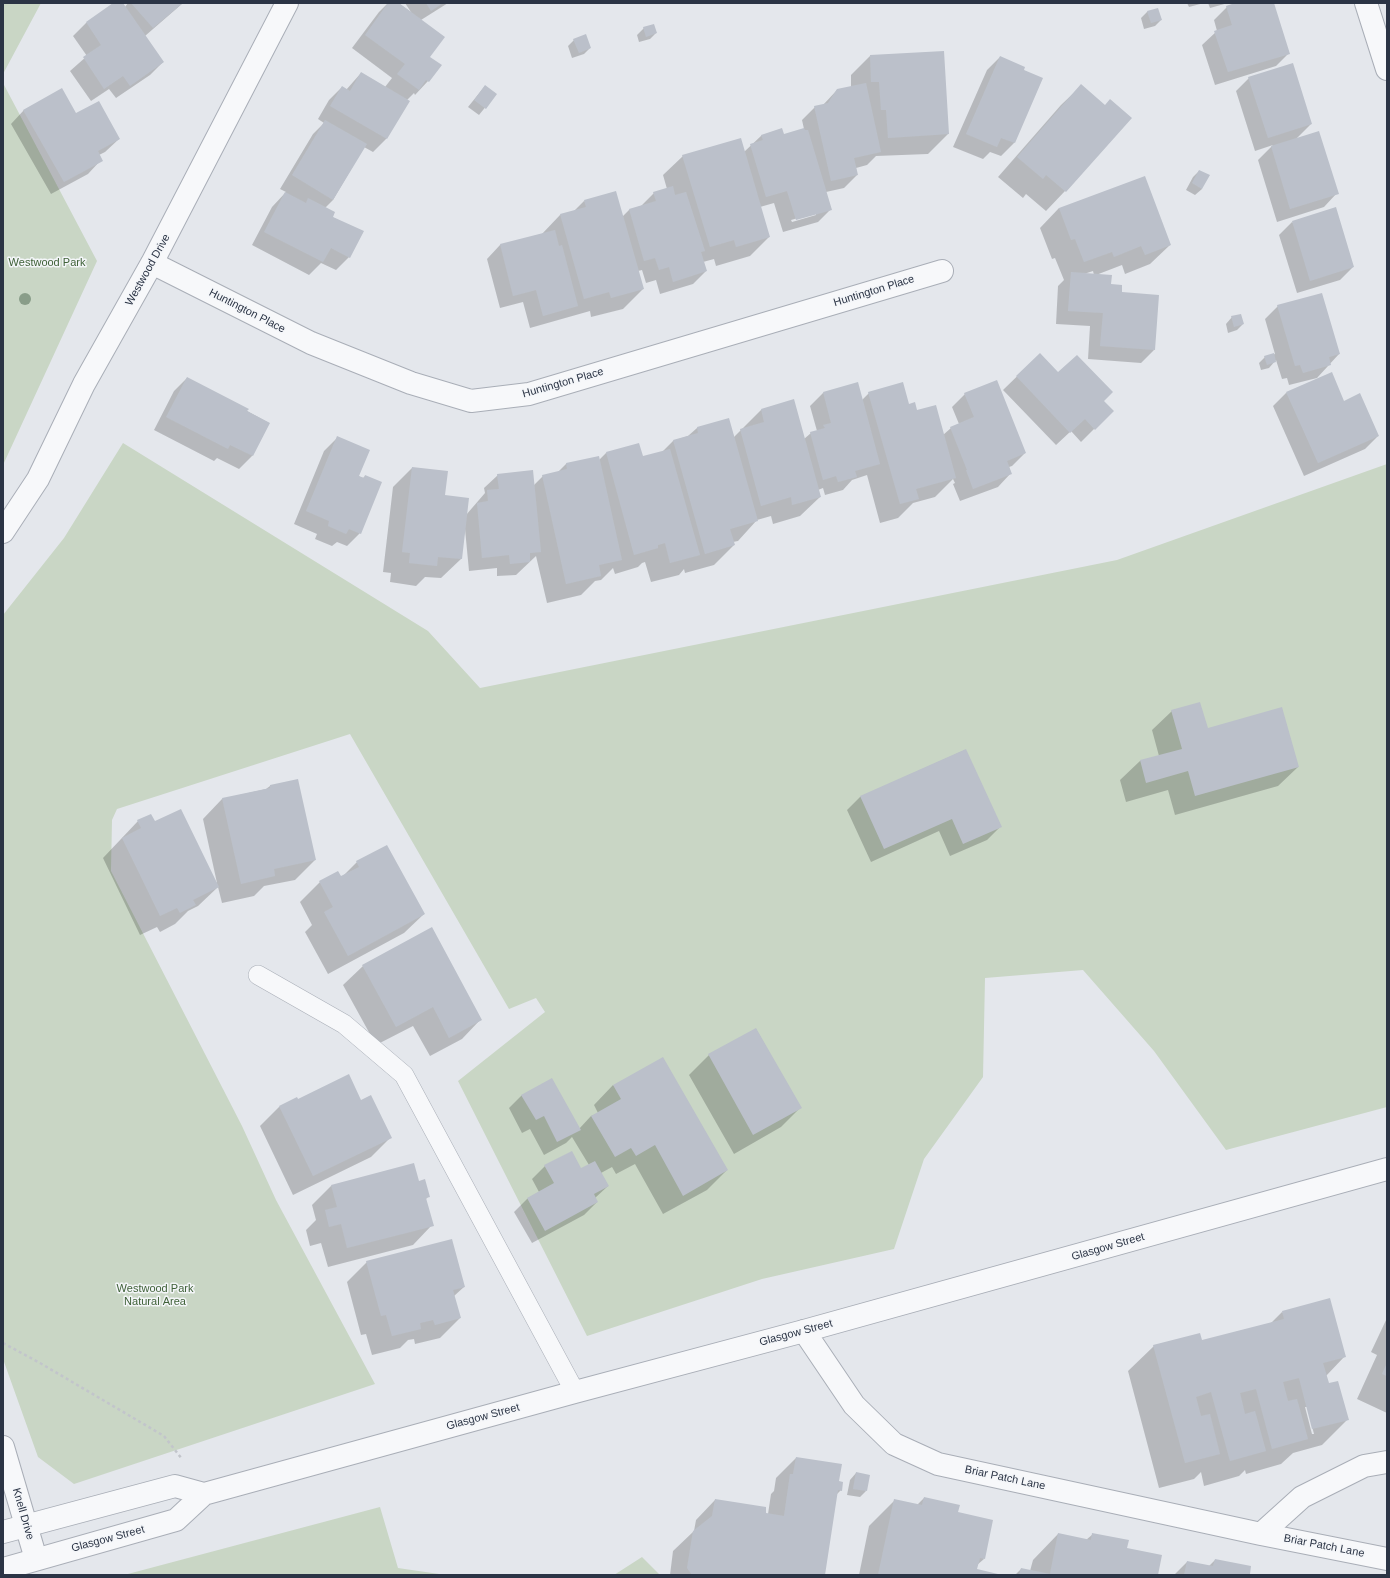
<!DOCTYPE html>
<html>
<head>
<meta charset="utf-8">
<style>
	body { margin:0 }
	#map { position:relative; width:1390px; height:1578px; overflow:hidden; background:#e4e7ec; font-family:Helvetica,sans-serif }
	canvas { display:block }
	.frame { position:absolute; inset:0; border:4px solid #2b3445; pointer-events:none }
</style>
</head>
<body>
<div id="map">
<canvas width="1390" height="1578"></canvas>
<div class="frame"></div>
</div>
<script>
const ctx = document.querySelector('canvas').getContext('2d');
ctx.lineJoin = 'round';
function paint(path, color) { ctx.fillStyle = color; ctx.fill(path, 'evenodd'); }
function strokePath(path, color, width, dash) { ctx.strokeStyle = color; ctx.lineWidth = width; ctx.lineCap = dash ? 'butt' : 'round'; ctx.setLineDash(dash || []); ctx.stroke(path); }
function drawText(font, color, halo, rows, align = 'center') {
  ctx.font = font + ' Helvetica,sans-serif'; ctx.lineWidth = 3; ctx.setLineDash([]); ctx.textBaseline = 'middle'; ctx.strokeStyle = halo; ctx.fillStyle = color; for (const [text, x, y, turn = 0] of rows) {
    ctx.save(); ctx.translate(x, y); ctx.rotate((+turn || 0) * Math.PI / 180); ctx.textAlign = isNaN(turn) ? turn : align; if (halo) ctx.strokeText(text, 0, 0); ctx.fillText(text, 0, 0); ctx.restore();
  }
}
paint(new Path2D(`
	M3 3H41L3 74Z
	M3 83 97 261 3 465Z
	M123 443 428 631 480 688 1117 560 1387 464V1107L1226 1150 1154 1051 1083 970 985 978 983 1077 924 1159 894 1249 762 1279 587 1336 458 1081 545 1012 536 998 509 1009 350 734 117 809 112 820 111 871 242 1126 276 1200 375 1384 74 1484 38 1457 3 1359V615L64 538Z
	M380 1507 398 1568 446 1575H124Z
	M642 1557 660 1575H614Z`), '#c9d6c5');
paint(new Path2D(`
	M115 3H122L125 7 128 3H183L145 36 163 62 150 75 116 98 109 89 91 101 70 71 87 56 73 36 86 23Z
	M388 3H398L411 12 405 3H448L421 20 429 57 428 81 415 95 414 93 407 100 408 101 386 139 373 152 364 147 333 200 325 208 332 217 363 232 349 257 336 270 321 263 309 275 252 245 272 207 286 192 280 189 313 134 324 123 318 119 329 100 342 87 346 90 361 73 385 87 392 78 352 48 379 12Z
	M1187 3H1204L1189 7Z
	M1208 3H1228L1210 8Z
	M1239 3H1273L1289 53 1276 66 1215 85 1202 45 1217 31 1214 20 1227 7Z
	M1157 9 1161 20 1155 26 1144 29 1141 18 1147 12Z
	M644 28 656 33 650 39 639 42 637 35Z
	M574 40 590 48 584 54 572 58 568 46Z
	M870 56 948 134 928 154 876 156 867 165 856 168 857 175 844 188 826 192 831 209 818 222 783 232 774 203 760 207 769 237 750 256 716 266 714 259 703 262 706 271 693 284 660 294 656 280 646 283 642 270 638 271 643 289 623 309 591 317 590 311 530 328 523 302 500 308 487 259 500 245 541 235 560 215 574 211 584 201 623 216 629 210 641 206 654 193 667 189 663 175 683 156 744 152 762 135H783L804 129 802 120 815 107 823 105 837 90 851 87V75ZM816 213V215L792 222 791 220Z
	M1000 57 1023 70 1042 79 1014 143 1001 156 990 152 983 159 953 147 987 70Z
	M1249 78 1311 124 1296 139 1337 193 1324 207 1277 222 1258 160 1273 145 1255 151 1236 91Z
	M485 86 496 94 479 115 468 107Z
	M1081 86 1104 106 1130 118 1065 191 1046 211 1026 194 1023 198 998 177 1061 105Z
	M24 110 76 115 119 139 105 152 99 155 101 160 88 174 51 194 11 124Z
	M1199 171 1202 189 1195 195 1186 190 1193 177Z
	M1059 208 1170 245 1150 264 1125 274 1122 265 1096 275 1121 293 1154 350 1141 363 1088 359 1090 326 1056 324 1058 286 1064 280 1055 258 1052 259 1040 228ZM1093 271 1094 275 1084 274Z
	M1292 222 1353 267 1340 280 1297 293 1279 235Z
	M1278 306 1339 354 1317 378 1289 385 1287 378 1282 379 1276 360 1269 368 1261 370 1259 363 1265 357 1275 354 1265 319Z
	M1232 317 1243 324 1237 330 1228 333 1226 324Z
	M1040 354 1058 374 1103 401 1099 424 1081 442 1071 431 1056 445 1003 390Z
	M187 378 269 423 252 456 239 469 217 458 214 461 154 430 174 391Z
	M823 393 862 400 869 393 908 405 943 435 951 428 959 424 952 407 965 394 1025 453 1012 466 1009 467 1011 473 998 487 960 501 953 484 955 483 953 479 935 497 913 503 898 518 880 523 867 475 852 480 843 490 825 495 823 488 818 490 820 497 800 516 773 524 771 516 757 520 738 541 733 542 734 545 714 565 685 573 684 569 679 575 651 582 645 562 642 563 638 567 615 574 613 568 601 580 595 581 581 595 547 603 536 556 516 575 497 576V568L469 571 465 529 461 559 441 578 425 577 416 586 390 582 391 573 383 572 393 487 412 468 466 515 485 493 484 488 498 475 534 485 543 476 558 472 566 464 598 457 599 460 606 453 643 457 662 452 673 441 688 436 697 428 728 419 734 437 761 410 793 400 804 439 811 433 817 431 810 406Z
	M1286 393 1344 402 1378 436 1365 449 1304 476 1273 406Z
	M337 438 358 476 363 478 365 476 360 533 347 546 337 542 332 546 315 539 317 534 294 524 324 451Z
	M1172 711 1207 729 1298 767 1278 786 1175 815 1168 790 1126 802 1120 780 1140 761 1159 756 1152 730Z
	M965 750 1000 827 987 840 950 856 939 831 871 862 847 810 860 797Z
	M270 786 315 860 295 880 264 886 254 896 222 903 218 887 198 906 188 911 175 924 160 932 157 927 140 935 103 858 138 821 155 823 217 883 203 819 222 799 266 789Z
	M357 862 424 914 404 933 328 974 305 932 312 925 300 902 320 882 338 872 341 878Z
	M363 966 481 1019 462 1039 430 1056 413 1026 376 1045 343 985Z
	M756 1029 800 1108 781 1127 734 1154 689 1075 709 1055Z
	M613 1085 727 1170 707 1190 663 1214 635 1164 616 1174 612 1167 601 1173 608 1186 595 1198 597 1202 584 1215 532 1243 514 1212 527 1199 539 1192 532 1179 545 1166 581 1169 589 1165 572 1137 566 1143 544 1155 530 1129 522 1133 509 1108 522 1095 579 1129 591 1116 598 1113 594 1105Z
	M297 1098 298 1100 361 1101 391 1137 371 1157 293 1195 260 1126 279 1107Z
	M419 1182 429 1196 425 1200 432 1225 413 1245 328 1267 321 1243 310 1246 306 1230 316 1220 312 1205 331 1186Z
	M367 1262 464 1287 454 1296 460 1318 440 1338 415 1344 414 1339 408 1340 400 1348 372 1355 366 1334 361 1335 347 1282Z
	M1282 1312 1345 1356 1326 1376 1328 1384 1348 1419 1322 1445 1293 1453 1281 1464 1246 1474 1245 1470 1239 1476 1204 1486 1201 1472 1194 1479 1159 1488 1128 1371 1154 1346 1201 1341 1271 1323ZM1305 1407H1307L1314 1434H1312Z
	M1387 1318V1413L1357 1399 1377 1355 1371 1352Z
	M796 1458 841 1490 836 1495 824 1575H670L673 1551 694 1531 696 1520 715 1500 768 1514 771 1494 774 1491 776 1478Z
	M856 1473 866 1491 860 1497 847 1495 850 1480Z
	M924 1498 957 1513 984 1559 977 1565 976 1570 1000 1575H859L869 1526 895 1500 917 1505Z
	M1058 1534 1086 1540 1093 1534 1126 1548 1157 1575H1015L1021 1569 1030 1571 1033 1560Z
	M1215 1560 1251 1575H1174L1187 1562 1209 1566Z`), '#0003');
paint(new Path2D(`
	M113 3H123L164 62 130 86 123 76 104 89 83 57 101 45 86 22Z
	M131 3H183L153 28Z
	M388 3H399L445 37 430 57 442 65 429 82 426 80 419 90 397 74 405 64 365 35Z
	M426 3H443L431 11Z
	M1235 3H1274L1290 54 1228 72 1214 31 1232 25 1226 6Z
	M1158 8 1162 20 1151 23 1147 11Z
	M654 24 657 33 646 37 643 27Z
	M586 34 591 48 579 53 573 39Z
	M944 51 949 134 888 138 886 110H881L879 82H871L870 55Z
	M1000 56 1025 67 1024 70 1043 78 1015 143 1001 138 997 147 966 134Z
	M1293 63 1312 124 1268 138 1248 77Z
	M361 72 410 101 387 139 330 106 342 86 350 91Z
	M866 83 881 152 854 158 858 175 831 181 814 106 828 103 837 89Z
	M1081 84 1105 105 1110 99 1132 118 1066 192 1046 175 1043 179 1017 157Z
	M485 85 497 94 486 109 474 100Z
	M62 88 76 113 99 101 120 139 98 151 103 161 64 182 23 110Z
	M325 120 367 144 333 200 292 175Z
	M782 128 784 134 804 128 805 130H808L832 210 796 220 787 191 766 197 750 144 763 140 761 135Z
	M1319 131 1339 194 1290 209 1271 146Z
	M741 138 770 237 736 247 734 240 710 247 682 155Z
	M1199 170 1210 175 1202 189 1192 183Z
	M1145 176 1171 245 1145 255 1141 246 1114 257 1112 252 1084 262 1075 239 1071 240 1059 208Z
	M673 186 675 195 686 192 705 251 701 252 707 271 673 282 669 267 659 270 655 258 644 261 629 209 656 201 653 192Z
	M616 191 644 289 611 298 609 292 584 299 560 214 586 207 584 200Z
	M285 192 306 203 308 198 335 212 333 217 364 231 350 258 331 248 323 262 264 232Z
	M1336 207 1354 267 1310 281 1292 221Z
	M555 230 559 246 562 245 578 306 543 316 536 290 513 296 500 244Z
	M1071 272 1112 275 1111 284 1122 285V292L1159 295 1155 350 1100 346 1103 313 1068 311Z
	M1322 293 1340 354 1329 357 1331 365 1303 373 1300 365 1295 366 1277 305Z
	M1241 314 1244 324 1234 327 1231 316Z
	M1040 353 1058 372 1077 355 1113 392 1104 401 1114 411 1095 430 1085 419 1070 433 1016 376Z
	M1274 353 1276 362 1267 365 1264 356Z
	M1332 372 1344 401 1360 393 1379 436 1318 463 1286 392Z
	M187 377 249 409 247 411 270 423 253 456 230 445 228 449 166 417Z
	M997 380 1026 453 1007 461 1012 474 973 489 966 470H967L950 427 974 417 964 393Z
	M858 382 880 464 855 471 857 477 838 482 836 476 823 480 810 432 825 428 823 425 831 423 823 392Z
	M903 382 909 404 915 402 917 410 936 405 956 478 916 489 919 499 900 504 868 392Z
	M794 399 821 497 792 505 791 497 761 506 740 429 764 422 761 409Z
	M729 418 758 521 730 529 735 545 705 554 673 440 698 433 697 427Z
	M337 436 370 450 359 476 364 478 365 475 382 482 361 534 349 529 346 534 328 526 329 521 306 511Z
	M639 443 643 456 670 449 700 555 670 563 665 543 658 545V548L634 555 606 452Z
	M599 456 622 560 599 565 601 576 566 584 542 475 567 469 566 463Z
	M412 467 448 471 445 495 469 498 462 559 438 557 437 566 409 563 410 553 402 552Z
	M533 470 541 552 530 553V562L510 564 509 555 482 558 477 503 488 501 487 490 499 489 497 474Z
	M1200 702 1208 728 1282 707 1299 767 1195 796 1188 771 1146 783 1140 760 1182 749 1171 710Z
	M966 749 1002 827 963 844 952 819 884 849 860 796Z
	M298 779 316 860 274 869 275 876 241 884 222 798 270 788V785Z
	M181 809 219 887 193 900 196 905 180 913 177 908 160 916 122 838 141 828 137 820 151 814 155 821Z
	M387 845 425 914 348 956 324 912 333 907 319 881 338 871 341 876 359 867 356 861Z
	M432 927 482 1020 449 1038 433 1007 396 1027 362 965Z
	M756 1028 802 1108 753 1135 708 1054Z
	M663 1057 728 1170 683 1196 655 1145 636 1156 631 1148 615 1157 591 1116 621 1099 613 1085Z
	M349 1074 361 1100 371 1095 392 1138 313 1176 279 1106 297 1097 298 1099Z
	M552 1078 581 1130 557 1142 544 1116 536 1120 521 1095Z
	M572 1151 581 1168 595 1161 609 1186 594 1194 598 1202 545 1231 527 1198 554 1183 544 1165Z
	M414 1163 419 1181 425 1179 430 1197 426 1198 434 1226 347 1248 341 1224 329 1227 325 1210 337 1207 331 1185Z
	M452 1239 465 1287 453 1290 461 1318 435 1325 433 1320 420 1323 421 1329 392 1336 386 1315 381 1316 366 1261Z
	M1330 1298 1346 1357 1323 1363 1329 1383 1338 1381 1349 1420 1312 1429 1299 1378 1283 1382 1288 1401 1297 1399 1308 1439 1272 1449 1256 1389 1240 1393 1245 1414 1255 1411 1266 1451 1230 1461 1211 1392 1196 1397 1201 1416 1210 1414 1220 1454 1185 1463 1153 1345 1200 1333 1202 1340 1284 1319 1282 1311Z
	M1387 1363V1376L1382 1374Z
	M796 1457 842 1464 839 1481 843 1482 842 1491 838 1490 825 1575H692L687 1568 693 1531 712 1516 715 1499 766 1507V1513L784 1516 790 1474H793Z
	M856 1472 870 1475 867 1491 853 1489Z
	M924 1497 960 1505 958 1512 993 1520 985 1559 980 1558 977 1569 1002 1575H878L894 1499 922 1505Z
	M1058 1533 1091 1540 1092 1533 1129 1540 1127 1548 1162 1555 1158 1575H1019L1021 1568 1050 1574Z
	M1215 1559 1251 1566 1250 1574 1253 1575H1184L1187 1561 1213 1566Z`), '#bbc0ca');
const service = new Path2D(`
	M258 975 344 1024 404 1075 575 1392`);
const minor = new Path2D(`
	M1366 3 1387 69
	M152 263 311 343 411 383 471 401 529 394 942 271
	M3 532 38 479 84 384 152 263 287 3
	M804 1331 854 1405 894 1444 938 1464 1261 1534
	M3 1447 36 1559
	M1387 1462 1364 1466 1302 1497 1261 1534 1387 1559`);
const tertiary = new Path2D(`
	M3 1532 175 1486 204 1494
	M3 1569 176 1520 204 1494 575 1392 804 1331 1387 1169`);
strokePath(service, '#a9aeb7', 20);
strokePath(minor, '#a9aeb7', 24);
strokePath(tertiary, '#a9aeb7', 24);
strokePath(new Path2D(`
	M3 1343 40 1363 164 1436 182 1459`), '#c2c5cb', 2.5, [3, 3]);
strokePath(service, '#f7f8fa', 19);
strokePath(minor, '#f7f8fa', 22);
strokePath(tertiary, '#f7f8fa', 22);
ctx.fillStyle = '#899d89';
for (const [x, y] of [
	[25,299]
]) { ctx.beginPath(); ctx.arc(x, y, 6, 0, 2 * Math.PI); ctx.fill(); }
drawText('11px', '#3f6138', '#f4f6f9', [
	["Westwood Park",47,263],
	["Westwood Park",155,1289],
	["Natural Area",155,1302]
]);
drawText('11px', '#2b3445', '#f4f6f9', [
	["Westwood Drive",148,270,-61],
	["Huntington Place",874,291,-17],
	["Huntington Place",247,311,27],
	["Huntington Place",563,383,-16],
	["Glasgow Street",1108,1247,-16],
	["Glasgow Street",796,1333,-15],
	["Glasgow Street",483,1417,-15],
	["Briar Patch Lane",1005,1478,12],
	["Knell Drive",23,1514,74],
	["Glasgow Street",108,1539,-15],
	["Briar Patch Lane",1324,1546,11]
]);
</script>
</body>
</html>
